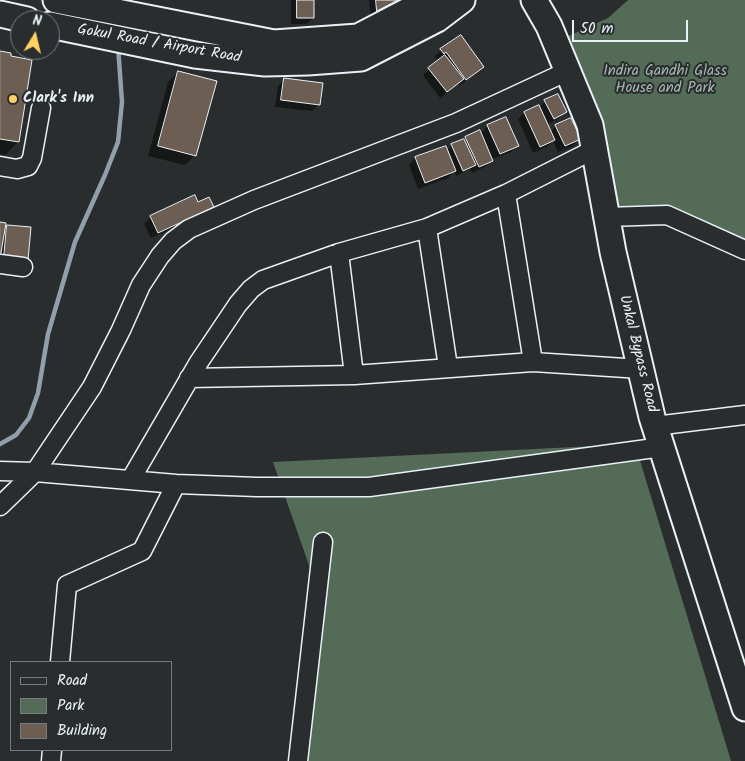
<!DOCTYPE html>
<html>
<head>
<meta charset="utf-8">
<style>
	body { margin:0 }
	#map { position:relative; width:745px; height:761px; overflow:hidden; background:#2a2d2e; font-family:Kalam,sans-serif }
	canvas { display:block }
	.legend { position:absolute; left:10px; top:661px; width:162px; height:90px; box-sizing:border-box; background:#2a2d2e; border:1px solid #767b7f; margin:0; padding:6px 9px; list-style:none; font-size:15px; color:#e8f1f8 }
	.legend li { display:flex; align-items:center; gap:10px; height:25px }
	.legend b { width:25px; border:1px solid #767b7f }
	.north { position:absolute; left:10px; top:10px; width:50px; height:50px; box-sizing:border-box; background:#2a2d2e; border:1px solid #767b7f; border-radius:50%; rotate:9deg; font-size:14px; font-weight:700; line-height:20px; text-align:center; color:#e8f1f8 }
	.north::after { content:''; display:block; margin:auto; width:18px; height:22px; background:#ffd166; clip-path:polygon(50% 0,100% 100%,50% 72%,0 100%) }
	.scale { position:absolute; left:572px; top:20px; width:116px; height:22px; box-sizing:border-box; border:2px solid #e8f1f8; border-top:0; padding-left:6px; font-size:15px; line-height:18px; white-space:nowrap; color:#e8f1f8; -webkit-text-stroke:4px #2a2d2e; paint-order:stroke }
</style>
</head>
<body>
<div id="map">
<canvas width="745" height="761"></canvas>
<ul class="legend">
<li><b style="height:6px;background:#2a2d2e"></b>Road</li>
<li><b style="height:14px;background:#546b57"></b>Park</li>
<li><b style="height:14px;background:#6c5e53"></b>Building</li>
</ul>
<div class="north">N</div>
<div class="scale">50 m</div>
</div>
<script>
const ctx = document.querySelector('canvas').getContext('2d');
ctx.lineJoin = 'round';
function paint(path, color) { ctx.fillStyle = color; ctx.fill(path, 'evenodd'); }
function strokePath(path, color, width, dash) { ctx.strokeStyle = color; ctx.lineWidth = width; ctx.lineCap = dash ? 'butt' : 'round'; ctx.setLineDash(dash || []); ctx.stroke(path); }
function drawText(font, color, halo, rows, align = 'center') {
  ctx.font = font + ' Kalam,sans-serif'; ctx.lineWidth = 4; ctx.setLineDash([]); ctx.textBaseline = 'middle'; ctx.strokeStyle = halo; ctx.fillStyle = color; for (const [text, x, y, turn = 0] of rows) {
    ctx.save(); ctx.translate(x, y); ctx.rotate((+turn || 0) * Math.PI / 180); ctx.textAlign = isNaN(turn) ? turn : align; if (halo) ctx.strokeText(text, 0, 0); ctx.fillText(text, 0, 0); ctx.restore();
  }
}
paint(new Path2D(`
	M628 0H745V244L662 207 615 213 564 38 608 18Z
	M635 444 731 761H295L319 594 273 462Z`), '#546b57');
paint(new Path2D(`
	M291 0H313V18L306 24H291Z
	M369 0H401L371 17Z
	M441 50 482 67 476 73 459 86 458 84 440 98 423 75 440 60 439 58 437 60 435 56Z
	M0 52 18 142 5 155 0 154Z
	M178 72 195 155 185 165 148 156 168 82Z
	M284 80 319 104 312 111 275 107 278 86Z
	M545 101 566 112 559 118 547 125 550 132 556 126 579 139 573 146 558 152 553 141 547 147 533 153 518 119 524 113 539 108Z
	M488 126 518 146 511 152 493 159 485 167 472 173 470 169 456 176 454 171 448 178 418 189 409 165 415 158 445 147 447 151 452 145 466 138 480 134Z
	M198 204 212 206 206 213 151 238 144 224 151 217Z
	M0 224 3 230 7 226 30 228 0 264Z`), '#0007');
strokePath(new Path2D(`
	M0 444 16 435 29 418 38 393 48 334 75 242 105 175 118 142 122 102 118 46`), '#929ea9', 4.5);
const building = new Path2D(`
	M297 0H314V18H297Z
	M376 0H398L377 11Z
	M461 35 484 67 466 80 446 52 444 54 440 49Z
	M0 51 11 53V56L32 60 19 142 0 139Z
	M445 55 464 79 447 92 428 68Z
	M178 71 217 81 196 156 158 146Z
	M284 78 323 83 320 105 281 100Z
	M558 94 567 112 554 119 544 100Z
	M539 105 555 140 540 147 524 112Z
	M506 117 519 146 500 154 487 125Z
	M571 118 581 139 565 146 555 125Z
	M480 130 493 161 479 167 465 137Z
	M464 139 476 165 463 171 451 144Z
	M446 146 456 171 425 183 415 157Z
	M195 195 198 202 209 197 214 207 158 233 150 216Z
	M0 222 6 223 1 253H0Z
	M7 225 31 227 28 260 4 258Z`);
paint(building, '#6c5e53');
strokePath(building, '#e8f1f8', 1);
const street = new Path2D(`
	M0 166 17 169 28 166 32 158 41 108
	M506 194 533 362
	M607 217 667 215 745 250
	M427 228 448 367
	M339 253 354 375
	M0 264 23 267
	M189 378 354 375 533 362 641 369
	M655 426 745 415
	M0 471 35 472 92 387 121 330 141 285 160 256 173 241 189 229 254 200 456 123 568 71
	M131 479 199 362 238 304 251 289 263 280 339 253 427 228 506 194 595 149
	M0 506 35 472 176 484 257 487H369L662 447
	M60 662 67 585 142 551 176 484
	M51 761 52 750
	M298 761 323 542`);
const secondary = new Path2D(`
	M56 0 274 43 358 37 429 0
	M534 0 549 26 590 125 613 252 652 417 745 708
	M0 14 27 20
	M50 25 195 55 265 63 308 62 361 58 437 19 462 0`);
strokePath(street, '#e8f1f8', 21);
strokePath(secondary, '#e8f1f8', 29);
strokePath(street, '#2a2d2e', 18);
strokePath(secondary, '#2a2d2e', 25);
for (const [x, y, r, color] of [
	[13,99,5,"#ffd166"]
]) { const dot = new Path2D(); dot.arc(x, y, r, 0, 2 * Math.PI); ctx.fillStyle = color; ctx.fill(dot); strokePath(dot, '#2a2d2e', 2); }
drawText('15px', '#e8f1f8', '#2a2d2e', [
	["Gokul Road / Airport Road",159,45,10],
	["Unkal Bypass Road",637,354,76]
]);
drawText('15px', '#a5b5b0', '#2a2d2e', [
	["Indira Gandhi Glass",665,72],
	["House and Park",665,89]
]);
drawText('bold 15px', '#e8f1f8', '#2a2d2e', [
	["Clark's Inn",23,99]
], 'left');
</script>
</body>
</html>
